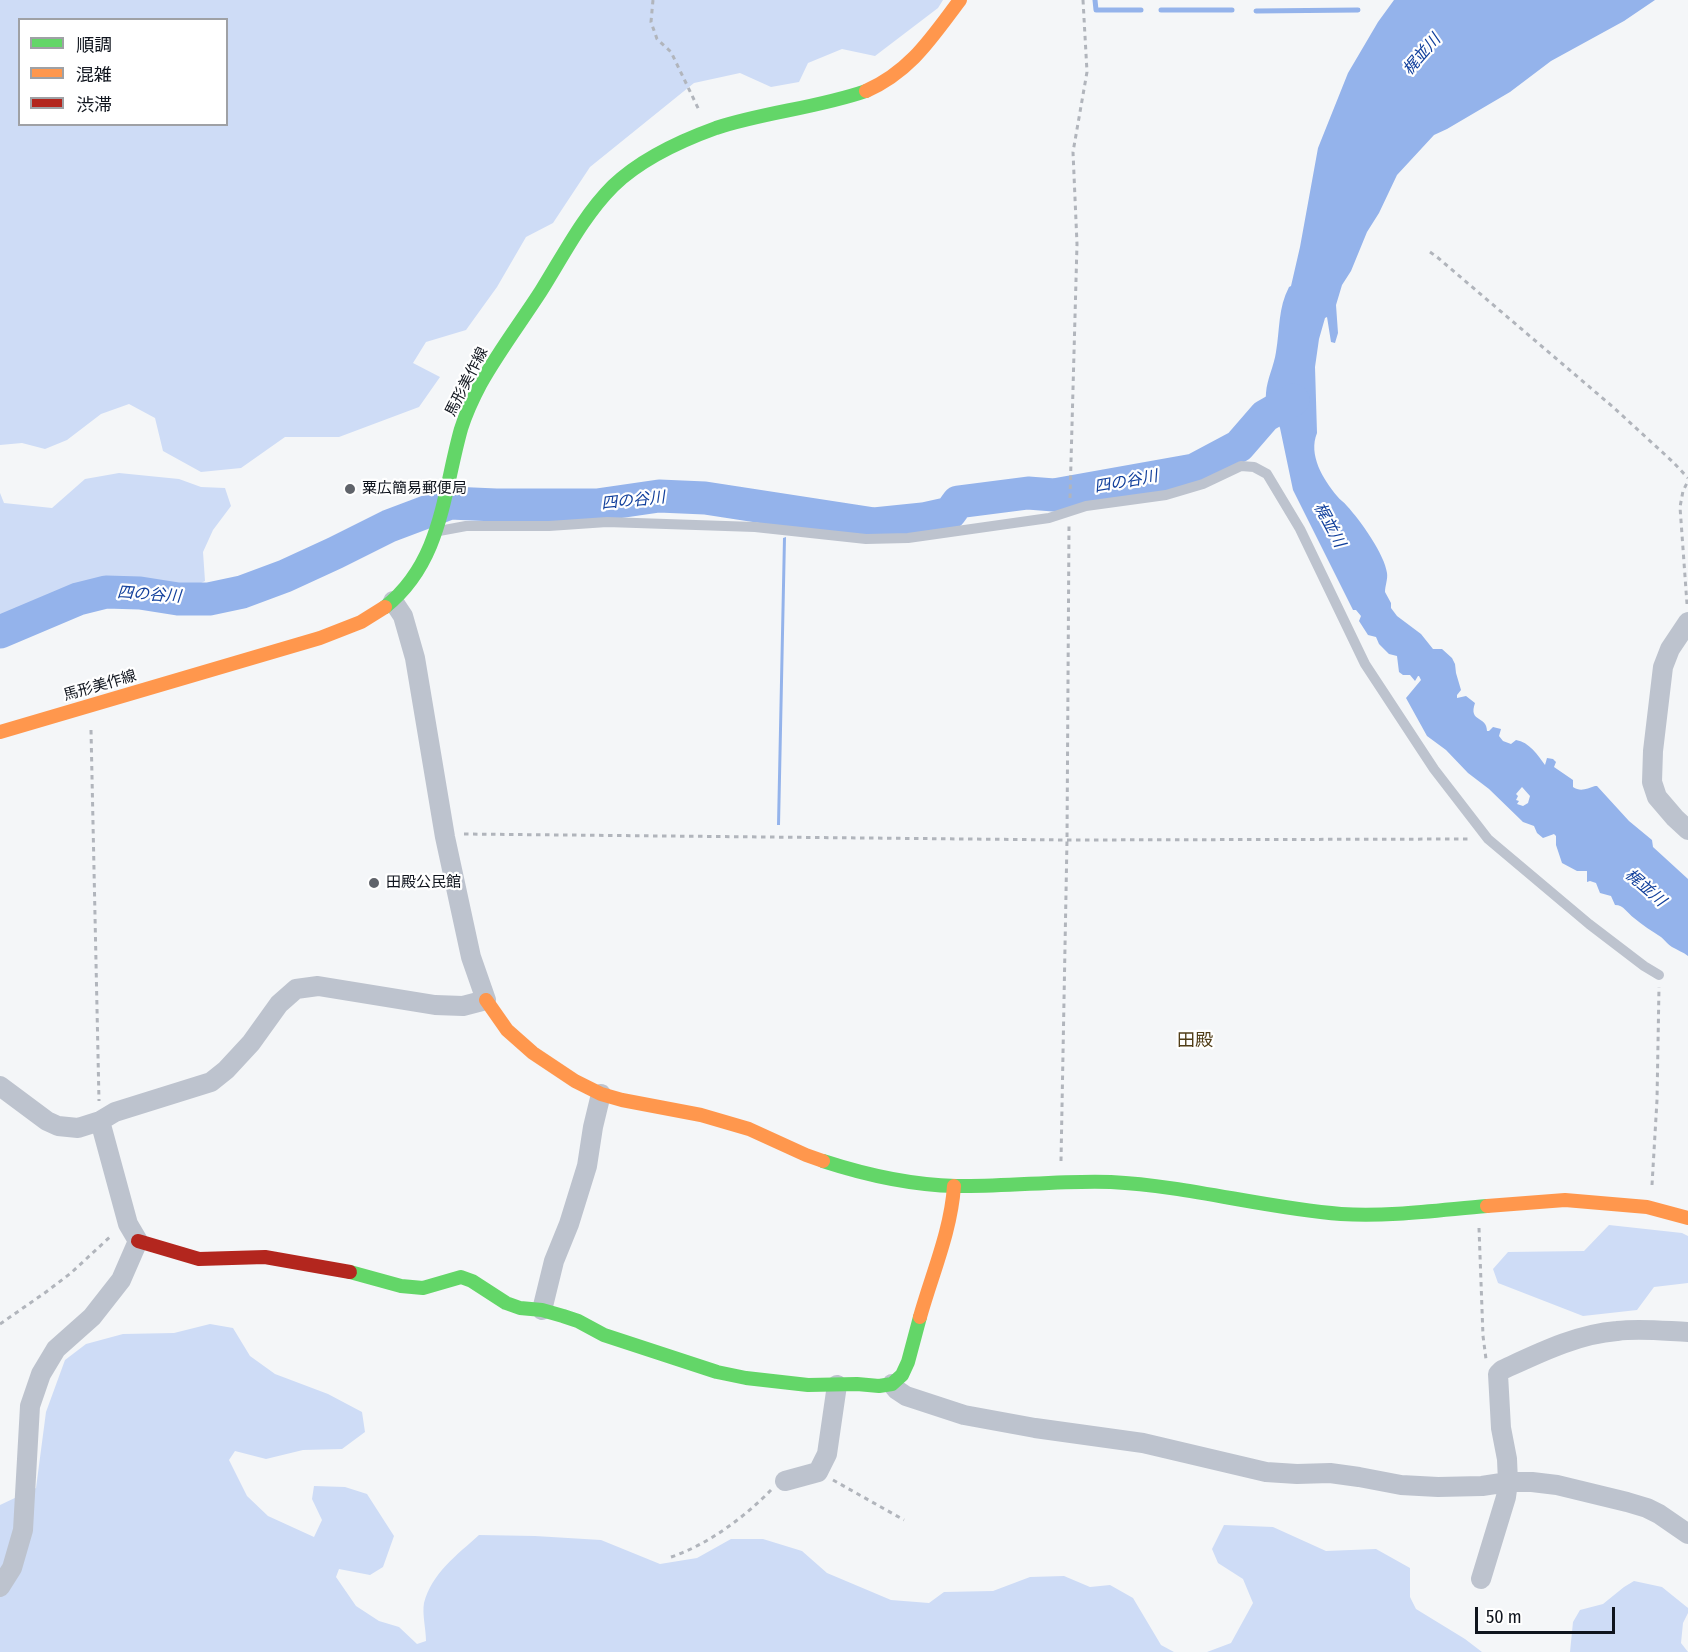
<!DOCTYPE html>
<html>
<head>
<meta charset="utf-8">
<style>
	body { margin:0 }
	#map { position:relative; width:1688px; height:1652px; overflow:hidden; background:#f4f6f8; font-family:"Fira Sans Condensed","Noto Sans JP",sans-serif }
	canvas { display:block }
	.legend { position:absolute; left:18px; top:18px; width:210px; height:108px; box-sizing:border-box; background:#fff; border:2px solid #9fa1a5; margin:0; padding:8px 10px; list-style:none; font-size:18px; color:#0f141d }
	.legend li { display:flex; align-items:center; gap:12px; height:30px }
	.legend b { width:30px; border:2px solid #9fa1a5 }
	.scale { position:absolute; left:1475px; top:1607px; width:140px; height:27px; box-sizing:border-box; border:3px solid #0f141d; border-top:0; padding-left:8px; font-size:18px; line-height:21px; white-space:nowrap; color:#0f141d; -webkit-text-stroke:4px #fff; paint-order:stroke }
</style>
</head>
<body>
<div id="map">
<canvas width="1688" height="1652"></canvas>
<ul class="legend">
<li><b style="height:8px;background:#63d668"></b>順調</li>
<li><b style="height:8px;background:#ff974d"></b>混雑</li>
<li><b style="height:8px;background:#b3261e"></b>渋滞</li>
</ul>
<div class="scale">50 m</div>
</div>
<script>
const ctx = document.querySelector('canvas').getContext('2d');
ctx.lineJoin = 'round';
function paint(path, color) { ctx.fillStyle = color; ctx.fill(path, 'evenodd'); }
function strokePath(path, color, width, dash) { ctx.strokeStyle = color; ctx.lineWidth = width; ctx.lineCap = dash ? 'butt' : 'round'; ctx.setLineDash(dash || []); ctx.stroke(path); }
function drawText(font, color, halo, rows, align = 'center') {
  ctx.font = font + ' "Fira Sans Condensed","Noto Sans JP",sans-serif'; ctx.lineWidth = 4.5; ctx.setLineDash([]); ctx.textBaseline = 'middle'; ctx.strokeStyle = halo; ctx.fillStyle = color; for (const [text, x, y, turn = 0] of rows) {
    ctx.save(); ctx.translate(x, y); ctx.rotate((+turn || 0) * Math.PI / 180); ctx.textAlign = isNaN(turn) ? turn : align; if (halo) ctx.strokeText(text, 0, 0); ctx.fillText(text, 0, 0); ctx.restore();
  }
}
paint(new Path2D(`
	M0 0H943L938 8 875 56 842 49 808 63 799 82 771 87 740 73 694 83 590 167 553 223 526 237 497 287 466 330 426 342 413 363 440 377 419 407 339 437H285L241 468 201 472 163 451 155 418 129 404 101 414 67 440 45 449 22 443 0 445ZM20 20H226V124H20Z
	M119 473 179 479 201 487 225 488 231 506 213 530 203 552 205 581 185 591 130 585 87 591 0 626V493L4 503 52 508 85 479Z
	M1609 1225 1682 1233 1688 1236V1283L1654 1287 1637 1310 1583 1316 1498 1283 1493 1269 1508 1252 1584 1251Z
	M210 1324 233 1328 250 1356 275 1374 328 1394 362 1412 365 1432 342 1449 303 1450 266 1459 235 1451 229 1460 247 1496 268 1516 314 1537 322 1520 312 1499 314 1486 345 1487 367 1494 394 1536 383 1567 370 1575 339 1569 336 1577 356 1606 379 1621 399 1627 417 1644 426 1641C426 1629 422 1614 424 1603 432 1573 457 1555 479 1535L535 1536 601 1540 660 1564 697 1558 731 1539H763L802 1551 827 1573 891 1600 929 1603 944 1592 993 1591 1030 1577 1064 1576 1090 1587 1110 1585 1133 1598 1161 1645 1174 1652H0V1505L36 1488 46 1412 65 1360 86 1344 123 1334 174 1333Z
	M1224 1525 1273 1527 1326 1551 1376 1549 1410 1568V1597L1416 1609 1465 1639 1482 1652H1207L1231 1643 1253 1603 1243 1579 1218 1563 1212 1549Z
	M1634 1581 1662 1587 1688 1608V1613L1683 1623 1681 1643 1688 1652H1570L1573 1622 1580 1610 1603 1604 1624 1587Z`), '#cedcf6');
paint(new Path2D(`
	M1394 0H1655L1624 21 1551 61 1510 92 1447 129 1434 135 1397 175 1379 213 1367 232 1351 271 1342 285 1336 305 1338 333 1335 343 1331 342 1327 317 1325 318 1319 339 1315 367 1317 433C1308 455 1323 479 1337 496 1340 500 1344 502 1347 506 1360 520 1385 555 1387 573 1388 579 1385 586 1385 592L1391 603V608L1397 616 1421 634 1433 649H1442L1452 658 1455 664 1456 673 1461 690 1457 695V698L1466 696 1475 703C1468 723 1487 715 1487 731H1489L1493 727 1501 729 1499 736 1503 741 1511 744 1516 740C1529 742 1538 755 1545 765L1547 758 1553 759 1556 762 1554 767 1573 780V787C1580 792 1587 789 1595 786H1597L1629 821 1652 840 1653 847 1688 879V956C1683 952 1677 950 1672 947 1667 944 1665 940 1661 937 1652 931 1642 925 1634 918 1627 913 1624 905 1615 905L1611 896 1600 893 1596 883 1590 881 1587 882V871H1577L1562 863 1556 845V836L1554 834 1543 838 1537 833 1534 826 1523 822 1489 789 1468 773 1446 750 1427 736 1406 698 1421 680 1419 676H1418L1415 681 1410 675H1403L1399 672 1397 656 1389 654 1379 644 1376 637 1368 635 1359 621 1361 616 1356 610H1353L1293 490 1280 428 1278 423 1271 422C1268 412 1265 403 1266 393 1267 379 1274 366 1276 352 1280 329 1278 308 1289 287L1291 286 1300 247 1318 148 1348 73 1378 22ZM1522 787 1530 796 1528 803 1523 806 1517 804 1519 801 1516 800 1518 796 1516 794Z
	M786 537 780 825H777L783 538Z`), '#94b3eb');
strokePath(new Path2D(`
	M1095 0 1096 10H1141
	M1161 10H1232
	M1256 11 1358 10`), '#94b3eb', 5);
strokePath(new Path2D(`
	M0 632 78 599 106 592 140 593 178 599H209L242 592 285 576 335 553 389 526 450 503 496 505H597L659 496 705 498 874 524 923 519 950 513 958 502 1028 493 1054 495 1194 470 1239 446 1265 416 1293 400`), '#94b3eb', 33);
strokePath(new Path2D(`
	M653 0 651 22 657 39 671 52 699 110
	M1430 252 1437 257 1613 407 1673 462 1688 478
	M1070 498 1077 244 1073 152 1087 72 1083 0
	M1687 604 1680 507 1683 491 1688 481
	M91 730 99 1101
	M464 834 1067 840 1471 839
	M1061 1161 1067 840 1069 525
	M1652 1185 1657 1100 1659 987
	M1479 1228 1483 1336 1486 1359
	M0 1324 46 1292 71 1273 112 1235
	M833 1480 904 1520
	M671 1557C707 1545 745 1517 771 1490`), '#b1b5bc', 3, [4.5, 4.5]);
strokePath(new Path2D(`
	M439 531 466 526H549L607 522 755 527 866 539 908 538 1049 518 1086 506 1166 495 1203 484 1241 466 1254 467 1267 474 1300 529 1365 664 1434 769 1488 839 1589 924 1644 966 1659 975`), '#bdc3ce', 10);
strokePath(new Path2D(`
	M1688 622 1670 649 1663 667 1653 751 1652 782 1657 797 1675 818 1688 830
	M0 1086 47 1121 58 1126 78 1128 100 1121 115 1112 211 1082 226 1070 251 1043 279 1004 296 989 318 986 435 1005 463 1006 486 1000 471 957 445 837 415 658 403 616 393 601
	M542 1310 554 1261 569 1224 587 1166 593 1127 601 1094
	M892 1384 897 1390 906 1396 964 1415 1035 1428 1143 1443 1266 1472 1297 1474 1330 1473 1359 1477 1401 1485 1438 1487 1482 1486 1508 1482H1532L1557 1485 1627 1502 1647 1508 1659 1514 1688 1534
	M785 1481 818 1472 827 1454 837 1385
	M1481 1579 1506 1497 1508 1482 1507 1459 1501 1428 1498 1374 1502 1370C1539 1353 1577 1334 1617 1331 1640 1328 1665 1331 1688 1332
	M0 1587 12 1568 23 1530 30 1406 41 1374 56 1349 92 1317 121 1280 138 1241 128 1224 100 1121`), '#bdc3ce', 20);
strokePath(new Path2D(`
	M385 607C442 562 443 493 461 429 466 413 473 398 481 383 499 351 521 322 541 291 563 256 583 216 613 186 641 159 680 141 716 128 765 112 817 108 866 91
	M823 1161C866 1175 910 1185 956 1186 1008 1187 1060 1180 1111 1182 1189 1186 1264 1208 1341 1214 1390 1217 1439 1210 1487 1206
	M350 1272 401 1286 423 1288 461 1277 472 1281 506 1303 520 1308 542 1310 563 1316 578 1321 604 1335 717 1372 746 1378 808 1385 857 1384 879 1386 892 1384 902 1375 908 1362 920 1317`), '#63d668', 14);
strokePath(new Path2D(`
	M866 91C911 71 932 37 960 0
	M0 732 320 638 361 622 385 607
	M486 1000 507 1030 533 1053 575 1081 601 1094 622 1100 701 1115 749 1129 806 1155 823 1161
	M1487 1206 1565 1200 1647 1207 1688 1218
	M920 1317C932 1274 951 1231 954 1186`), '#ff974d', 14);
strokePath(new Path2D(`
	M138 1241 199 1259 265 1257 350 1272`), '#b3261e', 14);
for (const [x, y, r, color] of [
	[350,489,6,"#5f636a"],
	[374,883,6,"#5f636a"]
]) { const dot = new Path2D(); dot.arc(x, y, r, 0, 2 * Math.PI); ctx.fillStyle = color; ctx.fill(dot); strokePath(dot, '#fff', 2); }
drawText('15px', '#0f141d', '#fff', [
	["馬形美作線",467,382,-63],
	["馬形美作線",100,686,-16]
]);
drawText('15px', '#0f141d', '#fff', [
	["粟広簡易郵便局",362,489],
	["田殿公民館",386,883]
], 'left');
drawText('italic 16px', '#12409c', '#fff', [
	["梶並川",1422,55,-49],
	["四の谷川",1126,482,-10],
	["四の谷川",633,501,-6],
	["梶並川",1329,525,62],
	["四の谷川",149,595,4],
	["梶並川",1645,888,41]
]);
drawText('18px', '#513e18', '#fff', [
	["田殿",1195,1041]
]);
</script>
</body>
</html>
